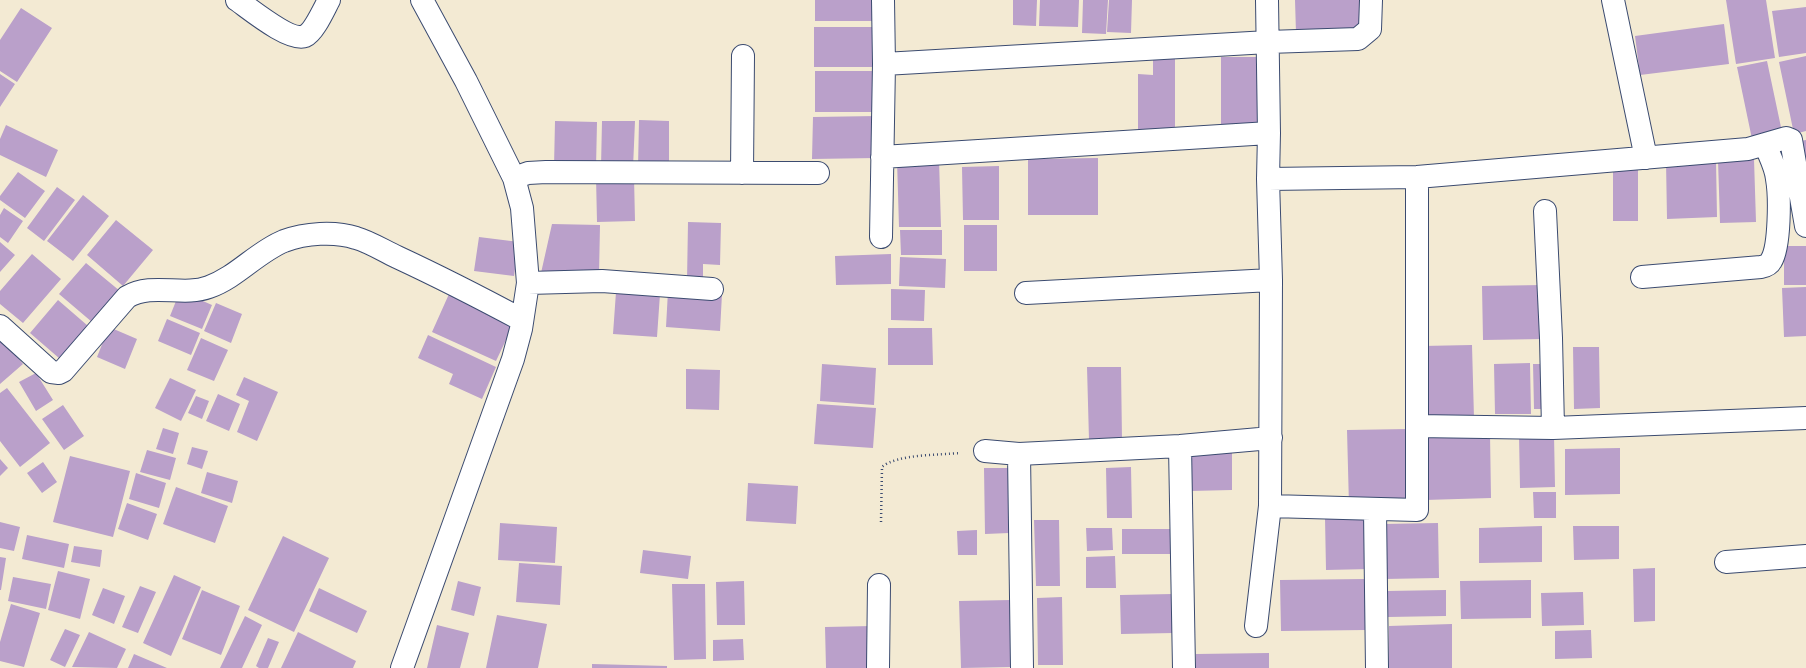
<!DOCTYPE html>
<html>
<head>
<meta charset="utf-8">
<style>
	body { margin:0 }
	canvas { display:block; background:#f3ead3 }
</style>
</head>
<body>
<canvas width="1806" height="668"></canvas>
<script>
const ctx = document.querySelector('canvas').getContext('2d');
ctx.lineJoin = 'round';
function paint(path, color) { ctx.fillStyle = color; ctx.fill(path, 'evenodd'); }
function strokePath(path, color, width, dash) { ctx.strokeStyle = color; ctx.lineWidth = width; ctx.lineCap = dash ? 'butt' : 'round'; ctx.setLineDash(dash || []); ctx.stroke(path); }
paint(new Path2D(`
	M815 0H877L876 21H815Z
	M1013 0H1037L1036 26 1013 25Z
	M1040 0H1079L1078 27 1039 26Z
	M1083 0H1108L1106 34 1082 33Z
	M1109 0H1132L1131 33 1107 32Z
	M1295 0H1360L1361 32 1296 33Z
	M1726 0H1766L1775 58 1736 64Z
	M1806 7V53L1779 57 1772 11Z
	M21 8 52 28 17 82 0 71V40Z
	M1724 24 1729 64 1640 75 1635 36Z
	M814 27H876L877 67H814Z
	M1153 50H1175V134H1138V74L1153 75Z
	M1806 56V131L1794 134 1779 62Z
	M1221 57H1260V125H1221Z
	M1767 61 1782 132 1752 139 1737 67Z
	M815 71H876V112H815Z
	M0 74 15 84 0 107Z
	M877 116 876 158 812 159 813 117Z
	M639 120 669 121V169L638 168Z
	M555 121 597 122 596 168 554 167Z
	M602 121H635L633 168 601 167Z
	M6 125 58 150 46 177 0 155V139Z
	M1806 140V162H1805L1800 141Z
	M1098 158V215H1028V159Z
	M939 159 941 227H899L897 160Z
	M1754 159 1756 222 1720 223 1718 160Z
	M1716 160 1717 217 1667 219 1666 161Z
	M999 166V220H963L962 167Z
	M1613 169H1638V221H1613Z
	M18 172 45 191 25 218 0 200V196Z
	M596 177H634L635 221 597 222Z
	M57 187 75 200 44 241 27 228Z
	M83 195 109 216 73 261 47 241Z
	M4 208 23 221 8 243 0 237V215Z
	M116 220 153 250 123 286 87 255Z
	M688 222 721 223 720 265 703 264V281H687Z
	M552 224 600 225 599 275 541 273Z
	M964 225H997V271H964Z
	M900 230H942V255H901Z
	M479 237 519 242 514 276 474 271Z
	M0 242 15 255 0 272Z
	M1784 246H1806V285H1784Z
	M32 254 61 279 23 323 0 304V291Z
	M891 254V284L836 285 835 256Z
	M900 257 946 259 945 288 899 286Z
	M86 263 126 296 99 328 59 294Z
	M1542 285 1543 339 1483 340 1482 286Z
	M1806 287V336L1784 337 1782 288Z
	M891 289 925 290 924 321 891 320Z
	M180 291 212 305 202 329 170 316Z
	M668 291 722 294 720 331 666 327Z
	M616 292 660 294 657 337 613 334Z
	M449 294 514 323 496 361 432 332Z
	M58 300 95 332 67 365 30 333Z
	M216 303 242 314 231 343 204 331Z
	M167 319 200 333 191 355 158 341Z
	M109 327 137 339 125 369 97 357Z
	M888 328H932L933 365H888Z
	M428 335 496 367 482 399 449 384 453 374 418 358Z
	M0 336 23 364 0 384Z
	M201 338 228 350 214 381 187 370Z
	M1472 345 1474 418 1424 419 1422 346Z
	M1573 347H1599L1600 408 1574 409Z
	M1530 363 1531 414H1495L1494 364Z
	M822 364 876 368 874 405 820 401Z
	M1533 364H1549L1550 409H1534Z
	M1087 367H1121L1122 440H1089Z
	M686 369 720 370 719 410 686 409Z
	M36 373 53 400 36 411 19 382Z
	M244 377 278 392 257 441 237 432 249 401 236 395Z
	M170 378 196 390 181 421 155 408Z
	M7 388 50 443 20 467 0 441V393Z
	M218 394 240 404 229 431 206 421Z
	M196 396 209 401 202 419 188 413Z
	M817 404 876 408 873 448 814 444Z
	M63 405 84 436 64 450 42 419Z
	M163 428 179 433 173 454 156 449Z
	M1408 429 1409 505 1349 506 1347 430Z
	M1490 434 1491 498 1425 500 1423 435Z
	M1554 434 1555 487 1520 488 1519 435Z
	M192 447 208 451 202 469 187 464Z
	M1620 448V494L1565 495V449Z
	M147 450 176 458 170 480 140 472Z
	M1232 451V490L1190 491 1189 452Z
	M70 456 130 471 113 537 53 522Z
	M0 459 8 468 0 476Z
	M43 462 57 482 42 493 27 473Z
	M1131 467 1132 518H1107L1106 468Z
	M984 468H1008L1009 533 985 534Z
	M207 472 238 481 232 503 201 493Z
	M136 473 166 483 159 508 129 499Z
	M748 483 798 486 796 524 746 521Z
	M176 487 228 506 215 543 163 524Z
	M1533 492H1556V518H1534Z
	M127 503 157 514 148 540 118 529Z
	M1325 518H1370L1371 569 1326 570Z
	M1034 520H1059L1060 586H1036Z
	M0 522 20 527 14 551 0 548Z
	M500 523 557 527 555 563 498 560Z
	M1438 523 1439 578 1384 579 1383 524Z
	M1542 526V562L1479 563V528Z
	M1573 526H1619V559L1574 560Z
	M1086 528H1112L1113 550 1087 551Z
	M1122 529H1172V554H1122Z
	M977 530V555H958L957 531Z
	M27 535 69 544 64 568 22 559Z
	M283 536 329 558 294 632 248 610Z
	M74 546 102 550 100 567 71 562Z
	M643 550 691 556 688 579 640 573Z
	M1115 556 1116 588H1086V557Z
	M0 557 6 558 1 590H0Z
	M519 563 562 566 560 605 516 602Z
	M1655 568V621L1634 622 1633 569Z
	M58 571 90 579 80 619 48 610Z
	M174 575 201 587 171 656 143 643Z
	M13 577 51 584 46 609 8 601Z
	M1365 579 1366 630 1281 631 1280 580Z
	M1531 580V618L1461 619 1460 581Z
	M458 581 481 587 474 616 451 610Z
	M744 581 745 625H717L716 582Z
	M672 584H705L706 659 674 660Z
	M140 586 156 592 138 633 122 627Z
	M103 588 125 596 114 624 92 615Z
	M319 588 367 611 357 633 309 611Z
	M202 590 240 606 221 655 182 639Z
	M1446 590V616L1388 617 1387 591Z
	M1583 592 1584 625 1542 626 1541 593Z
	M1173 594 1174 633 1121 634 1120 595Z
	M1062 597 1063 665H1038L1037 598Z
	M1011 600 1012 667 961 668 959 601Z
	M11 604 40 613 24 667 0 661V642Z
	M497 615 547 624 538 668H486Z
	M245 616 262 625 242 668H220Z
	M1452 624V668H1389V626Z
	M437 625 469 633 460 668H427Z
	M872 626V668H826L825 627Z
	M65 629 80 635 65 667 50 660Z
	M1591 630 1592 658 1555 659V631Z
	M89 632 126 649 117 668 72 667Z
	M298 632 356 661 353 668H281Z
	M268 638 279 642 268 668H259L256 666Z
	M743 639 744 660 713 661V640Z
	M1269 653V668H1196V654Z
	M134 654 167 668H128Z
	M592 664 667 666V668H592Z`), '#baa0ca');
const street = new Path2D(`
	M237 0C250 9 290 42 305 36 314 32 324 9 329 0
	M1613 0 1646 158
	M884 64 1268 42 1358 39 1370 29 1371 0
	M882 157 1269 133
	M742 173 743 56
	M514 178 528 173 546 172 818 173
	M1268 179 1417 177 1748 149 1786 138 1791 140 1806 226
	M1545 211 1551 338 1553 428
	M881 237 884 64 883 0
	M1642 277 1761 267C1766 266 1769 265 1771 261 1780 247 1780 196 1777 179 1776 167 1769 155 1765 144
	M528 283 602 281 712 289
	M1026 293 1271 280
	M0 326 51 372 59 373 63 371 127 297C153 282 182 297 209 287 237 277 257 252 284 241 305 233 335 231 356 238 370 242 384 251 397 257 440 277 481 298 522 320
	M1417 426 1553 428 1806 418
	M1180 446 1184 668
	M985 451 1019 454 1180 446 1271 438
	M1019 454 1022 668
	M1270 506 1417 510V177
	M1375 510 1377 668
	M1726 562 1806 556
	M1256 626 1270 506 1271 280 1268 179 1269 133 1267 0
	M402 668 513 359 521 329 528 283 522 208 514 178 466 81 422 0
	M878 668 879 585`);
strokePath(street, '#3b4b70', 24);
strokePath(new Path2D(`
	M881 522 882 467C897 454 940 455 960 453`), '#3b4b70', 2.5, [1, 3]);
strokePath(street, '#fff', 22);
</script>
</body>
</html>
